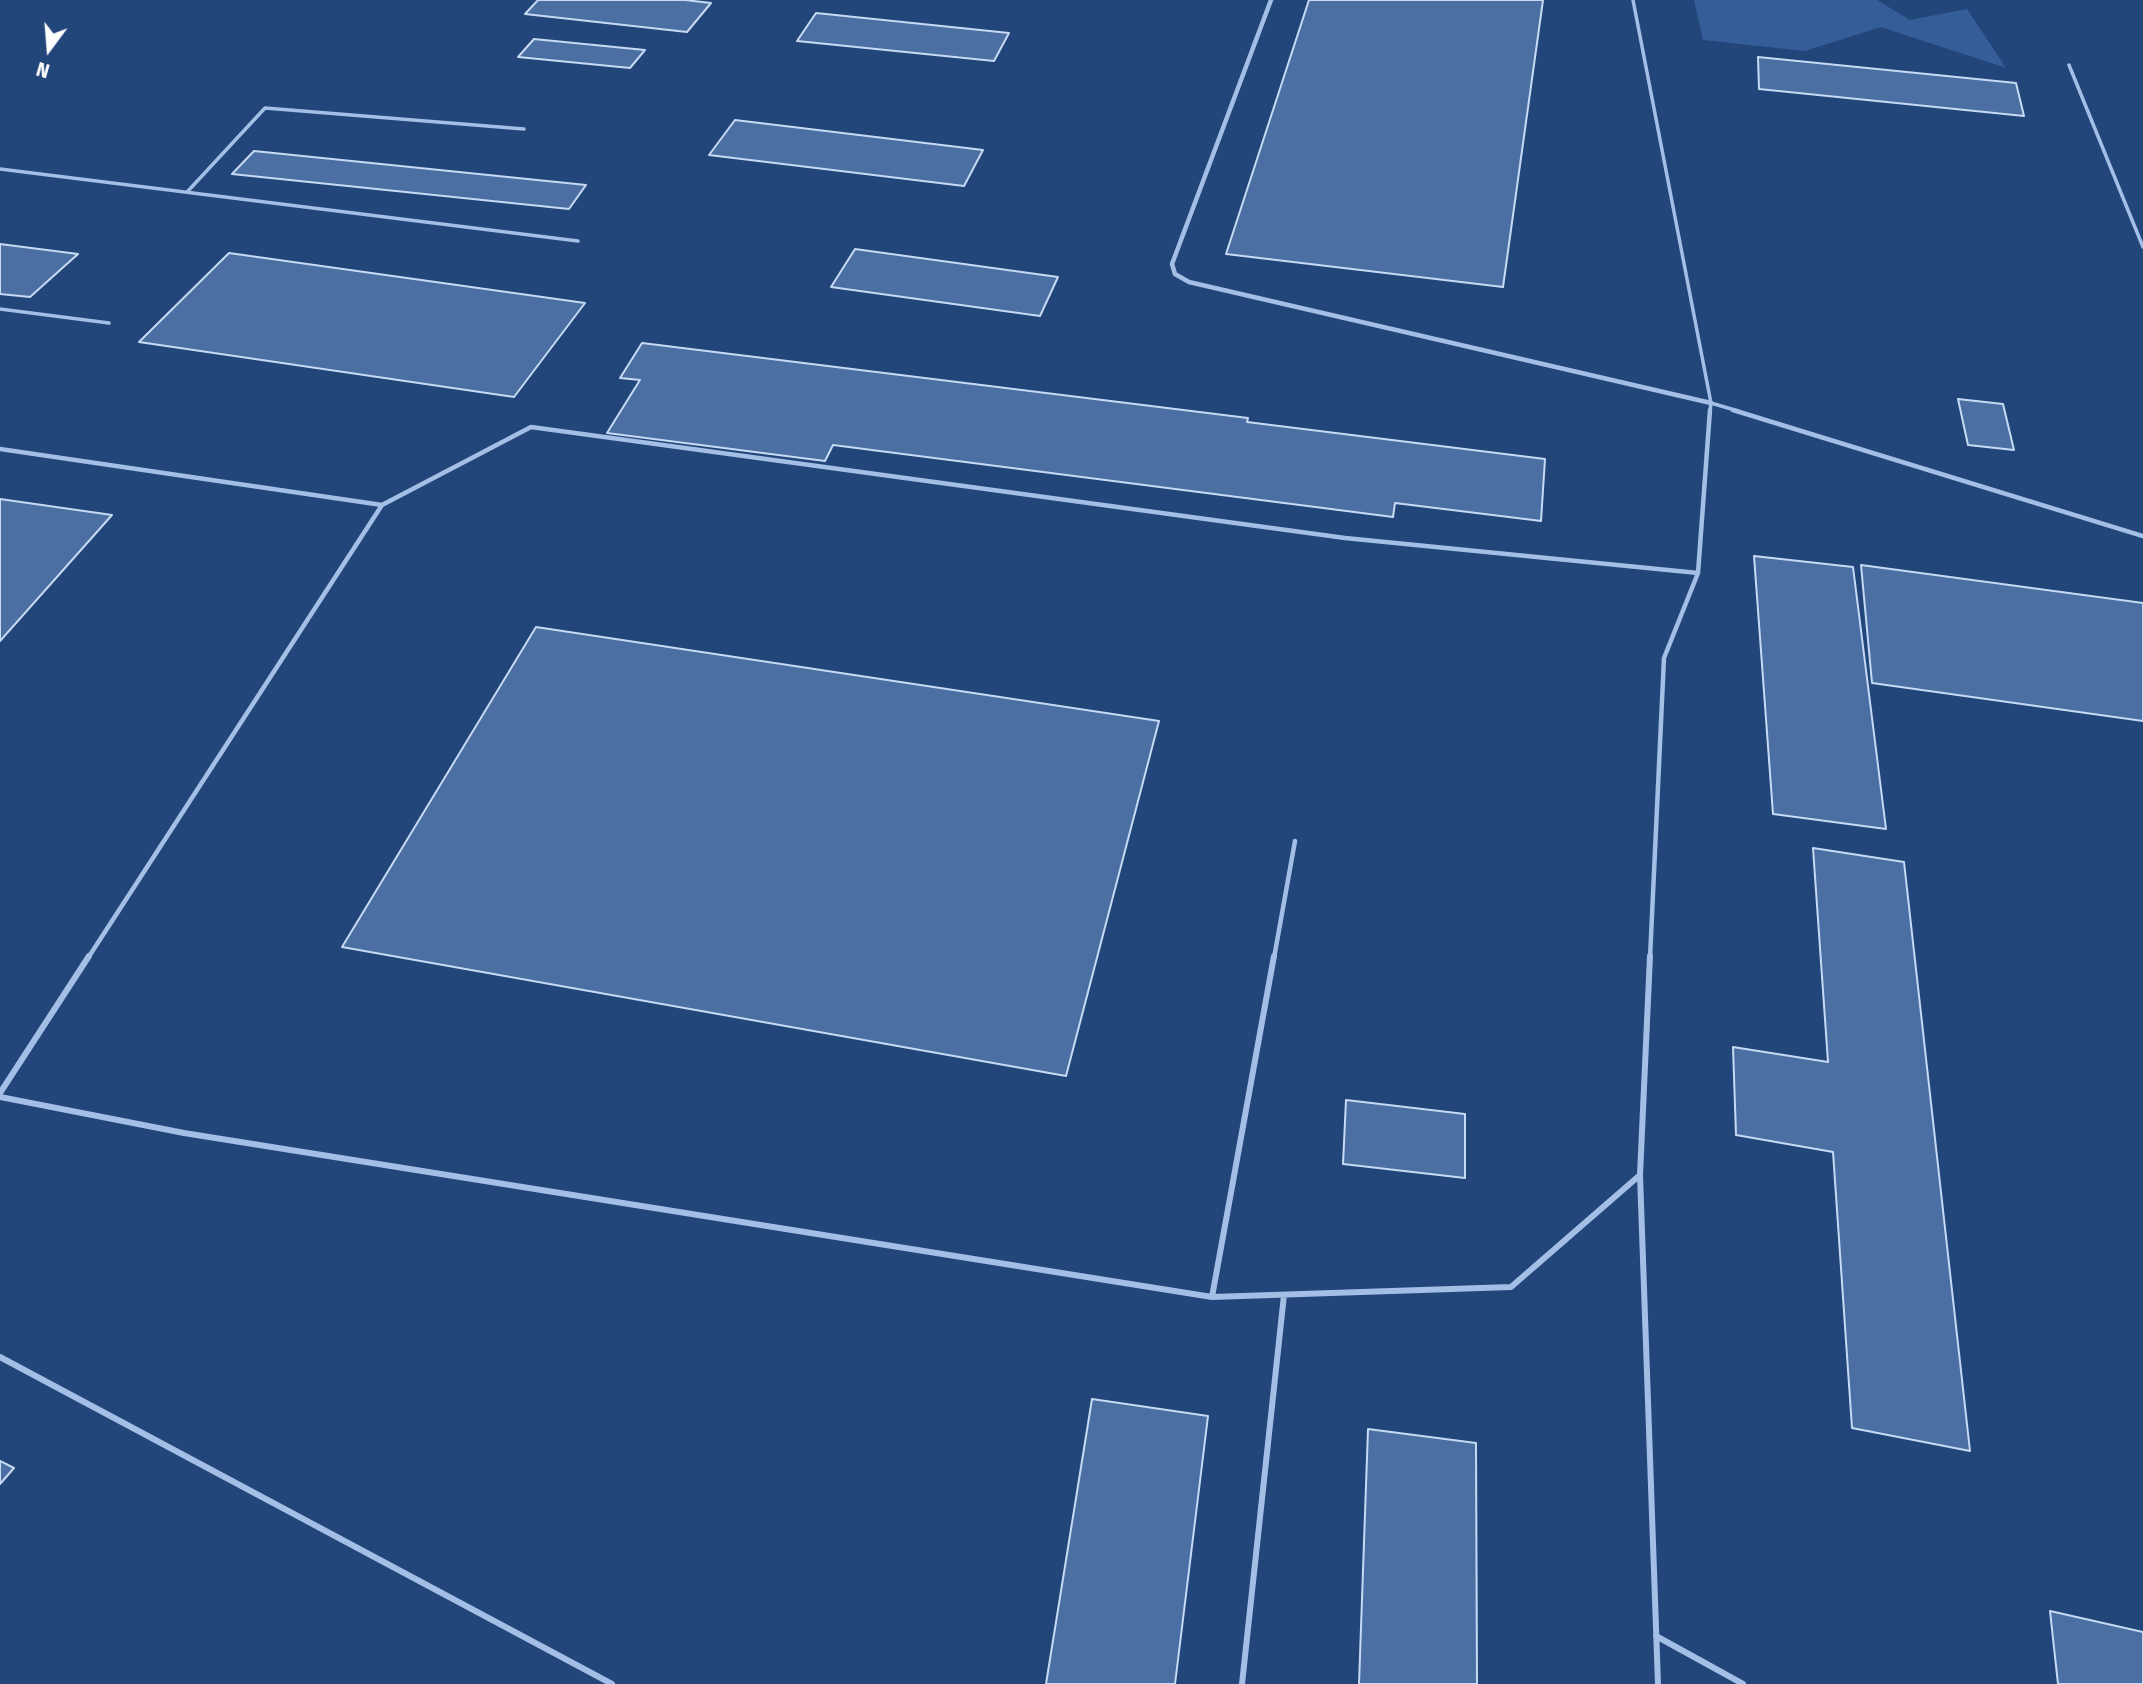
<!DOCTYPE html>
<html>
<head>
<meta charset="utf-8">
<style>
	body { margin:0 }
	#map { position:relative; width:2143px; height:1684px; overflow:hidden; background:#22457a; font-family:"Fira Sans",sans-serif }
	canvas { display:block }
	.north { position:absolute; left:14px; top:14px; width:70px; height:70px; -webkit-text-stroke:5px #22457a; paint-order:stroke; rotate:196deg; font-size:19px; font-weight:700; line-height:28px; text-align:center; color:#fff }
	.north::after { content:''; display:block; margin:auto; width:24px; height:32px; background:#fff; clip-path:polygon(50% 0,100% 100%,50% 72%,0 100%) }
</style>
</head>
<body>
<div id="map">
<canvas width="2143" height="1684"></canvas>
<div class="north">N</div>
</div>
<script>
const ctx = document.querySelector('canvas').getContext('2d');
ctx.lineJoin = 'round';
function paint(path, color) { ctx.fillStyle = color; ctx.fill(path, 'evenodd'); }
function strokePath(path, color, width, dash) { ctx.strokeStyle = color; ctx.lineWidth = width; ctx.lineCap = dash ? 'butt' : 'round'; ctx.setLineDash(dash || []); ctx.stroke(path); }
paint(new Path2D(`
	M1694 0H1877L1910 20 1967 9 2006 68 1881 27 1805 51 1703 40Z`), '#355e98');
const building = new Path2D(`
	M538 0H685L711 3 687 32 525 14Z
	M1309 0H1543L1503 287 1226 254Z
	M816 13 1009 33 994 61 797 41Z
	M534 39 645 50 630 68 518 57Z
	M1758 57 2016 83 2024 116 1759 89Z
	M735 120 983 150 964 186 709 155Z
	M254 151 586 185 569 209 232 174Z
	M0 244 78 254 30 297 0 294Z
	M855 249 1058 277 1040 316 831 287Z
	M229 253 585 303 514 397 139 342Z
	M642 343 1248 418 1247 422 1545 459 1541 521 1395 503 1393 517 833 445 825 461 607 433 640 380 620 378Z
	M1958 399 2003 404 2014 450 1968 445Z
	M0 499 112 515 0 641Z
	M1754 556 1853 567 1886 829 1773 814Z
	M1861 565 2143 603V721L1872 683Z
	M536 627 1159 721 1066 1076 342 947Z
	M1813 848 1904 862 1970 1451 1852 1428 1833 1152 1736 1135 1733 1047 1828 1062Z
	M1346 1100 1465 1114V1178L1343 1164Z
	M1092 1399 1208 1416 1175 1684H1046Z
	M1368 1429 1476 1443 1477 1684H1359Z
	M0 1461 14 1468 0 1484Z
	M2050 1611 2143 1632V1684H2058Z`);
paint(building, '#4b6fa3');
strokePath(building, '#c7daf4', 2);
strokePath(new Path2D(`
	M1633 0 1711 403 1738 411
	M2069 65 2143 247
	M0 169 578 241
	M188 191 265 108 524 129
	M0 309 109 323
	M1710 411 1711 403`), '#a4bfe5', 3.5);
strokePath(new Path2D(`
	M1733 410 2143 536
	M0 449 382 505 531 427 1345 538 1698 573 1710 410
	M88 958 382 505
	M1274 958 1295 841
	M1650 958 1664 658 1698 573`), '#a4bfe5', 4.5);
strokePath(new Path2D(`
	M0 1093 89 956
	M0 1097 184 1133 1212 1297 1511 1287 1640 1175 1650 956
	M1640 1175 1658 1684
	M1212 1297 1274 956
	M0 1357 612 1684
	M1656 1636 1743 1684
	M1242 1684 1284 1295`), '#a4bfe5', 6);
strokePath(new Path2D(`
	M1271 0 1172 264 1175 274 1189 282 1711 403`), '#a4bfe5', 4.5);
</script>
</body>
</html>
